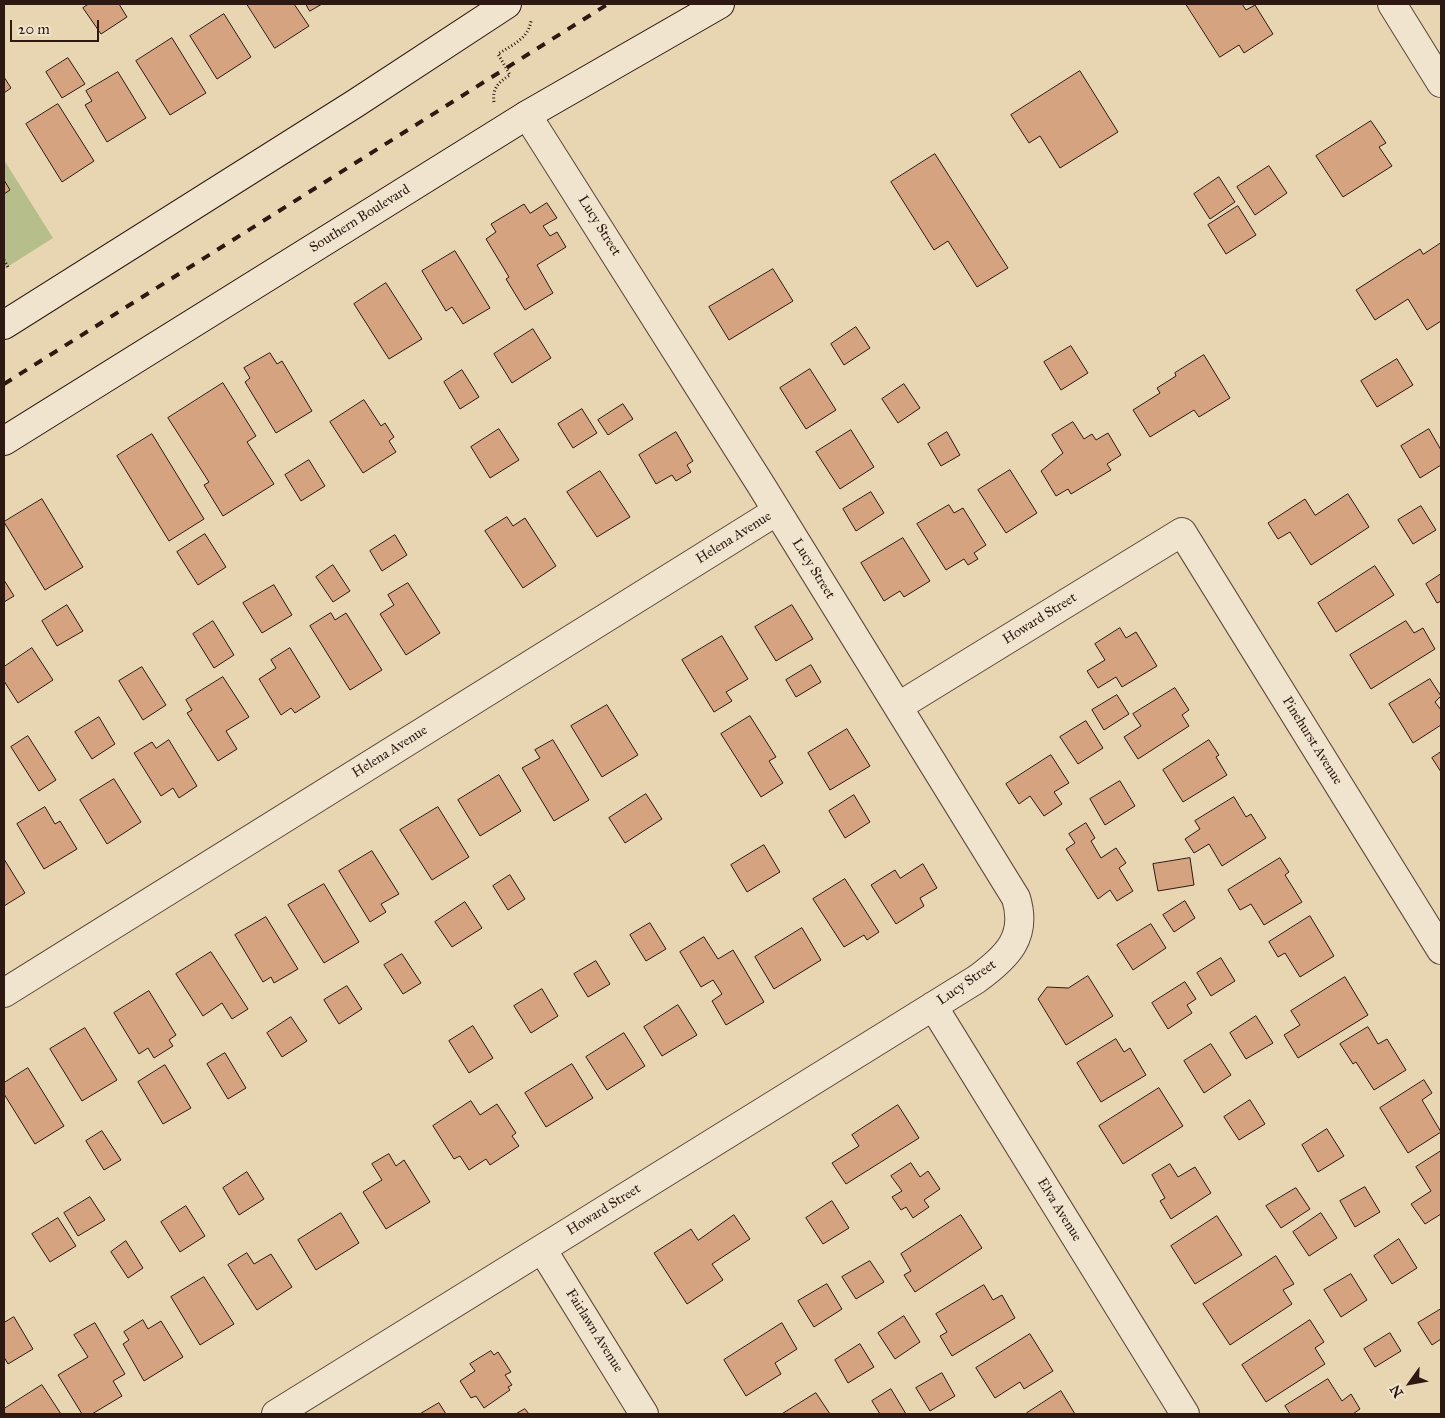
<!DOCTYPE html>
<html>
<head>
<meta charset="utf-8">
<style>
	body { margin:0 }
	#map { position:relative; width:1445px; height:1418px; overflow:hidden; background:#e8d6b3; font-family:"IM FELL Great Primer",serif }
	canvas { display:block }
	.frame { position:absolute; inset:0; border:5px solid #2d1912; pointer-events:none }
	.north { position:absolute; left:1385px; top:1358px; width:50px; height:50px; -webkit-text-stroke:4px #f0e4ce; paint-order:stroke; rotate:238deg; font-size:14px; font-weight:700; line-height:20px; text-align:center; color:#2d1912 }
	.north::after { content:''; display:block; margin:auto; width:18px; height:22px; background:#2d1912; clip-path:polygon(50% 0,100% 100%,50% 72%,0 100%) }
	.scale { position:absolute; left:10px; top:20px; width:89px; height:22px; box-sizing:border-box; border:2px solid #2d1912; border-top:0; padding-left:6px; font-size:15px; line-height:18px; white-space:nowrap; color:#2d1912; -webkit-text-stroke:4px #f0e4ce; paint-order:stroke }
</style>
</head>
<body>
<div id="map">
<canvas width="1445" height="1418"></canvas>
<div class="frame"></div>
<div class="north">N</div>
<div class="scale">20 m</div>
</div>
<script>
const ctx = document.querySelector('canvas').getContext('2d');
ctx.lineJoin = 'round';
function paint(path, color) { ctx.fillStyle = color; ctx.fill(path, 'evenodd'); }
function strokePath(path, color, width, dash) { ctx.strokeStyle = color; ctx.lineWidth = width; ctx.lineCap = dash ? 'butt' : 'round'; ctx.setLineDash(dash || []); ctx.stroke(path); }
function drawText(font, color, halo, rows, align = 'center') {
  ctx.font = font + ' "IM FELL Great Primer",serif'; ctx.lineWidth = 5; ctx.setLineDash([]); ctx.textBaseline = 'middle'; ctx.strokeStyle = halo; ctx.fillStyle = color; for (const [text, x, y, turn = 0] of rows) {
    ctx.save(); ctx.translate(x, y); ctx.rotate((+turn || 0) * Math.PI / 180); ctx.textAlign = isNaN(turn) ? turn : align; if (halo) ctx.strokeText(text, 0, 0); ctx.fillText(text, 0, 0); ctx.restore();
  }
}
paint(new Path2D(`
	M4 160 53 238 4 269V194L10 190 4 180Z`), '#b6be8c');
const building = new Path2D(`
	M89 4H119L127 17 101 34 83 8Z
	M247 4H294L309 26 275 48Z
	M306 4H322L310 11Z
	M1186 4H1242L1246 10 1255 5 1273 34 1244 53 1239 45 1220 57Z
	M224 14 251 57 217 79 190 36Z
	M172 38 206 93 170 115 136 61Z
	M68 58 85 84 62 98 46 72Z
	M1080 71 1118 132 1060 168 1040 136 1029 143 1011 115Z
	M118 72 146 118 107 142 85 105 92 101 86 91Z
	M4 77 11 88 4 93Z
	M58 104 94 161 62 182 26 124Z
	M1371 121 1386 143 1379 147 1392 166 1343 197 1316 156Z
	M935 154 1008 268 977 287 948 241 934 250 891 182Z
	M1269 166 1287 193 1255 215 1237 187Z
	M1219 177 1235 202 1210 219 1194 194Z
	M4 180 10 190 4 194Z
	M547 203 557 218 543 226 550 236 557 232 566 247 537 265 553 293 525 310 506 279 509 277 486 239 496 232 491 224 524 204 530 213Z
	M1238 206 1256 235 1226 254 1208 225Z
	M1441 243V321L1427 330 1408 299 1375 320 1356 290 1420 249 1423 254Z
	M455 251 490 308 463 324 452 307 446 311 422 271Z
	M773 269 793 301 729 340 709 307Z
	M386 283 422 339 389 359 354 304Z
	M856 327 870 348 844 365 831 344Z
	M533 329 551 358 512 383 494 354Z
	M1071 346 1088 373 1061 390 1044 362Z
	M270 353 277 364 282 361 312 411 276 433 245 382 250 378 244 368Z
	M1204 355 1230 398 1199 417 1194 410 1150 437 1133 410 1160 393 1157 388 1176 376 1175 373Z
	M1397 359 1413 385 1377 407 1361 381Z
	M810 369 836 410 806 429 780 388Z
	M462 370 479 397 460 409 444 382Z
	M223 383 256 436 247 442 274 484 223 516 204 485 209 482 168 418Z
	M904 384 920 408 898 423 882 399Z
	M364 400 381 426 385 423 394 437 389 441 396 452 363 473 330 422Z
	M623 404 633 419 608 435 598 420Z
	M582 409 597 433 573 448 558 424Z
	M1073 422 1084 439 1092 434 1096 440 1108 433 1121 455 1107 464 1111 470 1071 494 1068 489 1056 496 1041 471 1063 453 1052 435Z
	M499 429 519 460 490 478 471 447Z
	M1429 429 1441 450V465L1420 478 1401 446Z
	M851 430 874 467 840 489 816 452Z
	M676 432 693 461 687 465 691 472 676 481 672 475 656 484 639 455Z
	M947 432 960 455 941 466 928 444Z
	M152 434 204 519 169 541 117 456Z
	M309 460 325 486 301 501 285 475Z
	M1010 470 1037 513 1006 533 978 490Z
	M600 471 630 517 597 537 567 492Z
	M871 492 884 513 856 531 843 509Z
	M1348 494 1369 527 1311 565 1290 532 1278 539 1268 523 1305 499 1315 515Z
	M42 499 83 567 45 590 4 522Z
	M949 505 954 513 963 508 986 545 974 553 978 559 968 565 964 559 946 570 917 524Z
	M1421 506 1436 530 1413 544 1398 520Z
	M507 517 513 526 525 518 556 566 523 588 485 531Z
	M205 534 226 567 198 585 177 552Z
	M395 535 407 555 382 571 370 551Z
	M903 538 930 581 904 597 900 591 884 601 861 563Z
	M333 565 350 591 333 602 316 577Z
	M1375 566 1394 595 1336 632 1318 603Z
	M1441 574V601L1437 603 1426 584Z
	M4 580 14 596 4 602Z
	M408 583 440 633 406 655 380 614 394 605 388 595Z
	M274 585 292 615 262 633 243 603Z
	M67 605 83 631 57 646 42 621Z
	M792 605 813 639 776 661 755 627Z
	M331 613 335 620 346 613 382 670 350 690 310 626Z
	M213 621 234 655 214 668 193 634Z
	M1406 621 1414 633 1423 628 1435 649 1371 689 1350 655Z
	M1120 628 1126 638 1136 632 1157 666 1122 687 1116 677 1098 688 1087 671 1105 660 1095 644Z
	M722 636 748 679 726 692 732 701 714 712 682 660Z
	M32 648 53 680 18 703 4 681V667Z
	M290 648 320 697 295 713 291 708 281 715 259 679 276 668 271 660Z
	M811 665 821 682 796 697 786 680Z
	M142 667 166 705 143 720 119 681Z
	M223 677 249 717 226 731 237 749 218 761 187 713 192 710 186 700Z
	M1430 679 1441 696 1435 702 1441 710V725L1413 743 1389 704Z
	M1175 688 1189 710 1182 715 1189 726 1138 759 1124 737 1141 726 1133 714Z
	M1117 695 1129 714 1104 730 1092 710Z
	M607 705 638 755 602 777 571 726Z
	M750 716 776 757 769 761 783 783 761 797 721 734Z
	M99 717 115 744 92 759 75 732Z
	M1086 721 1103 748 1078 764 1060 737Z
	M847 729 870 766 830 790 808 753Z
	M28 736 56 780 39 791 11 747Z
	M169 740 197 786 179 798 173 788 161 796 134 753 152 742 156 748Z
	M553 740 589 800 554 821 522 768 540 758 535 750Z
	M1209 740 1219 755 1216 757 1227 775 1183 802 1163 770Z
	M1441 752V772L1432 758Z
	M1051 755 1069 783 1054 792 1062 804 1044 816 1030 796 1019 804 1006 784Z
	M499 775 521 811 480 836 458 800Z
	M114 779 141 822 107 844 80 800Z
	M1120 781 1135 806 1105 825 1090 799Z
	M646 794 662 819 625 843 609 818Z
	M854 795 870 822 845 838 829 811Z
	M1234 797 1246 817 1251 814 1266 838 1222 866 1209 844 1194 853 1185 839 1200 829 1195 821Z
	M45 807 55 824 60 821 77 849 44 869 17 824Z
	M438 807 469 857 432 880 400 830Z
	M1086 823 1095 838 1091 841 1101 858 1116 848 1126 863 1119 868 1133 891 1117 901 1110 890 1098 899 1066 849 1075 843 1069 834Z
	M764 845 780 872 747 892 731 865Z
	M372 851 399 894 381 904 386 912 370 922 339 871Z
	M1190 858 1194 885 1158 891 1153 864Z
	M1280 858 1289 872 1285 875 1302 902 1264 925 1251 904 1240 910 1228 890Z
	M4 859 25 893 4 906Z
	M923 864 937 888 920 898 924 906 896 924 871 885 895 870 900 878Z
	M510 875 525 899 508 910 493 886Z
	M845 879 879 932 867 940 864 935 844 947 813 899Z
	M324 884 359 942 324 963 288 905Z
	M1185 901 1195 918 1174 932 1163 915Z
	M465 902 482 928 452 947 435 922Z
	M1310 916 1334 956 1300 977 1285 953 1278 957 1269 942Z
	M266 917 298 969 274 983 271 977 263 982 235 935Z
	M650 923 666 949 646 961 630 935Z
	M1151 924 1166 948 1133 970 1117 945Z
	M802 928 821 960 774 989 755 957Z
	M704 937 718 959 733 950 764 1002 726 1025 712 1001 722 994 713 980 701 987 680 952Z
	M211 952 248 1009 232 1019 222 1003 203 1016 176 974Z
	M402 954 421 983 403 994 384 965Z
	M1221 958 1235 981 1211 996 1197 973Z
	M596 961 610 984 588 997 574 974Z
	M1088 976 1113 1016 1066 1045 1038 999 1047 987 1068 988Z
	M1345 977 1368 1015 1298 1058 1284 1035 1300 1025 1291 1011Z
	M1185 982 1196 999 1187 1005 1192 1013 1168 1029 1152 1003Z
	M347 986 362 1009 339 1024 324 1000Z
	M542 989 558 1016 531 1033 514 1006Z
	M149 991 176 1035 169 1040 173 1046 154 1058 148 1048 139 1054 114 1013Z
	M678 1005 697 1035 662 1056 644 1027Z
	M1256 1016 1273 1043 1246 1059 1230 1033Z
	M291 1017 307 1041 282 1057 267 1033Z
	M473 1026 493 1058 469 1073 449 1041Z
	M1368 1027 1378 1044 1387 1039 1406 1070 1374 1090 1356 1062 1353 1064 1340 1044Z
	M85 1028 117 1080 82 1101 50 1049Z
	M624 1033 645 1066 607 1090 586 1057Z
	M1116 1039 1124 1052 1130 1048 1146 1075 1101 1102 1077 1063Z
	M1211 1044 1231 1075 1204 1093 1184 1061Z
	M225 1053 246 1088 228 1099 207 1064Z
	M572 1064 593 1098 546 1127 525 1093Z
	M165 1065 191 1108 163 1124 138 1082Z
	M28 1068 64 1126 35 1144 4 1094V1083Z
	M1424 1080 1432 1093 1422 1100 1441 1132 1408 1153 1380 1108Z
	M1159 1088 1183 1126 1123 1164 1099 1126Z
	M1250 1100 1265 1124 1239 1140 1224 1117Z
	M471 1101 480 1115 497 1104 516 1133 512 1136 519 1146 490 1165 486 1159 469 1170 460 1156 454 1159 433 1126Z
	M898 1105 919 1138 846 1184 832 1163 859 1146 852 1135Z
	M1327 1129 1344 1156 1318 1172 1302 1145Z
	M102 1131 121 1160 104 1170 86 1141Z
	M1441 1151V1214L1425 1224 1411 1204 1431 1191 1416 1167Z
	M389 1154 396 1166 404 1160 430 1202 386 1229 363 1192 382 1180 372 1164Z
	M911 1163 920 1177 928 1171 940 1189 924 1200 929 1207 913 1218 906 1207 901 1210 892 1197 902 1191 891 1176Z
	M1170 1164 1178 1177 1195 1167 1211 1193 1171 1219 1160 1201 1165 1198 1152 1175Z
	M247 1172 264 1199 239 1215 223 1188Z
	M1365 1187 1380 1212 1355 1227 1340 1201Z
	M1296 1188 1310 1209 1281 1228 1266 1206Z
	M90 1197 105 1220 78 1236 64 1213Z
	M832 1201 849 1228 823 1244 806 1218Z
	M186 1206 205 1236 180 1252 161 1222Z
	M341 1213 359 1243 316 1270 298 1240Z
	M1321 1213 1337 1238 1309 1256 1293 1232Z
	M734 1215 750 1239 712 1264 723 1280 687 1304 654 1253 691 1229 698 1240Z
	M961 1215 982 1248 915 1292 904 1275 911 1271 901 1254Z
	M1217 1216 1242 1255 1195 1284 1171 1246Z
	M58 1218 76 1246 50 1262 32 1234Z
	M1399 1239 1417 1268 1392 1284 1374 1256Z
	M126 1241 143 1268 128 1278 111 1252Z
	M247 1253 254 1264 271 1254 292 1287 257 1310 228 1265Z
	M1276 1256 1294 1284 1283 1290 1292 1304 1230 1345 1203 1304Z
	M870 1261 884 1282 856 1299 842 1277Z
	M1351 1274 1367 1300 1341 1317 1324 1290Z
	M204 1277 234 1324 200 1345 171 1297Z
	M827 1284 842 1309 814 1327 798 1301Z
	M984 1285 993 1300 1002 1295 1015 1318 952 1356 940 1336 947 1332 936 1314Z
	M1441 1309V1339L1432 1345 1418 1323Z
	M904 1316 920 1342 895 1359 878 1333Z
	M14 1317 33 1349 8 1364 4 1357V1323Z
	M143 1320 148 1329 161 1321 183 1357 144 1381 123 1344 129 1340 124 1332Z
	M1310 1320 1324 1342 1315 1348 1325 1364 1266 1402 1242 1365Z
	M95 1323 125 1374 113 1381 122 1396 92 1414H82L58 1375 88 1357 74 1335Z
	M782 1323 797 1349 775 1363 781 1374 746 1396 724 1360Z
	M1390 1333 1401 1351 1375 1367 1364 1349Z
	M1030 1334 1053 1371 1024 1389 1020 1382 995 1398 976 1368Z
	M860 1344 874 1367 848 1383 835 1360Z
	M491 1351 494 1355 498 1352 511 1372 505 1375 512 1385 508 1387 510 1390 484 1408 476 1396 471 1398 460 1381 475 1371 470 1364Z
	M942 1373 955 1396 930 1411 916 1388Z
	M1328 1379 1342 1401 1351 1394 1360 1409 1353 1414H1290L1285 1406Z
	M42 1385 61 1414H5L4 1409Z
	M891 1389 906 1414H880L872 1401Z
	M1061 1391 1075 1414H1028L1027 1413Z
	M816 1393 830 1414H782Z
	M439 1403 446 1414H420Z
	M525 1409 529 1414H516Z`);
paint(building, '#d5a37f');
strokePath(building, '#2d1912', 1);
const street = new Path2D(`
	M1392 4 1441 83
	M899 706 1182 532 1441 950
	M4 993 777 511
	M933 1006 1185 1414
	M542 1249 644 1414
	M276 1414 977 979C1007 957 1028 937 1016 898L761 485 527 115`);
const secondary = new Path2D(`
	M4 325 356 103 507 4
	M4 441 527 115 720 4`);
strokePath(street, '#5c483a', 30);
strokePath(secondary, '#2d1912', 30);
strokePath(new Path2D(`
	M494 102C492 88 499 82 510 75L498 54C512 45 528 39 531 21
	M4 260 8 267`), '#2d1912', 3, [1, 2.5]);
strokePath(street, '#f0e4ce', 28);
strokePath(secondary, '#f0e4ce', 28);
strokePath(new Path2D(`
	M4 384 608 4`), '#2d1912', 4, [9, 9]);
drawText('14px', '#2d1912', '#f0e4ce', [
	["Southern Boulevard",360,219,-32],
	["Lucy Street",599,226,58],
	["Helena Avenue",734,538,-32],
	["Lucy Street",813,569,58],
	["Howard Street",1040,619,-32],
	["Pinehurst Avenue",1312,741,58],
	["Helena Avenue",390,752,-32],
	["Lucy Street",967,983,-35],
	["Howard Street",604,1210,-32],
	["Elva Avenue",1059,1210,58],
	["Fairlawn Avenue",594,1331,58]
]);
</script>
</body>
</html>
